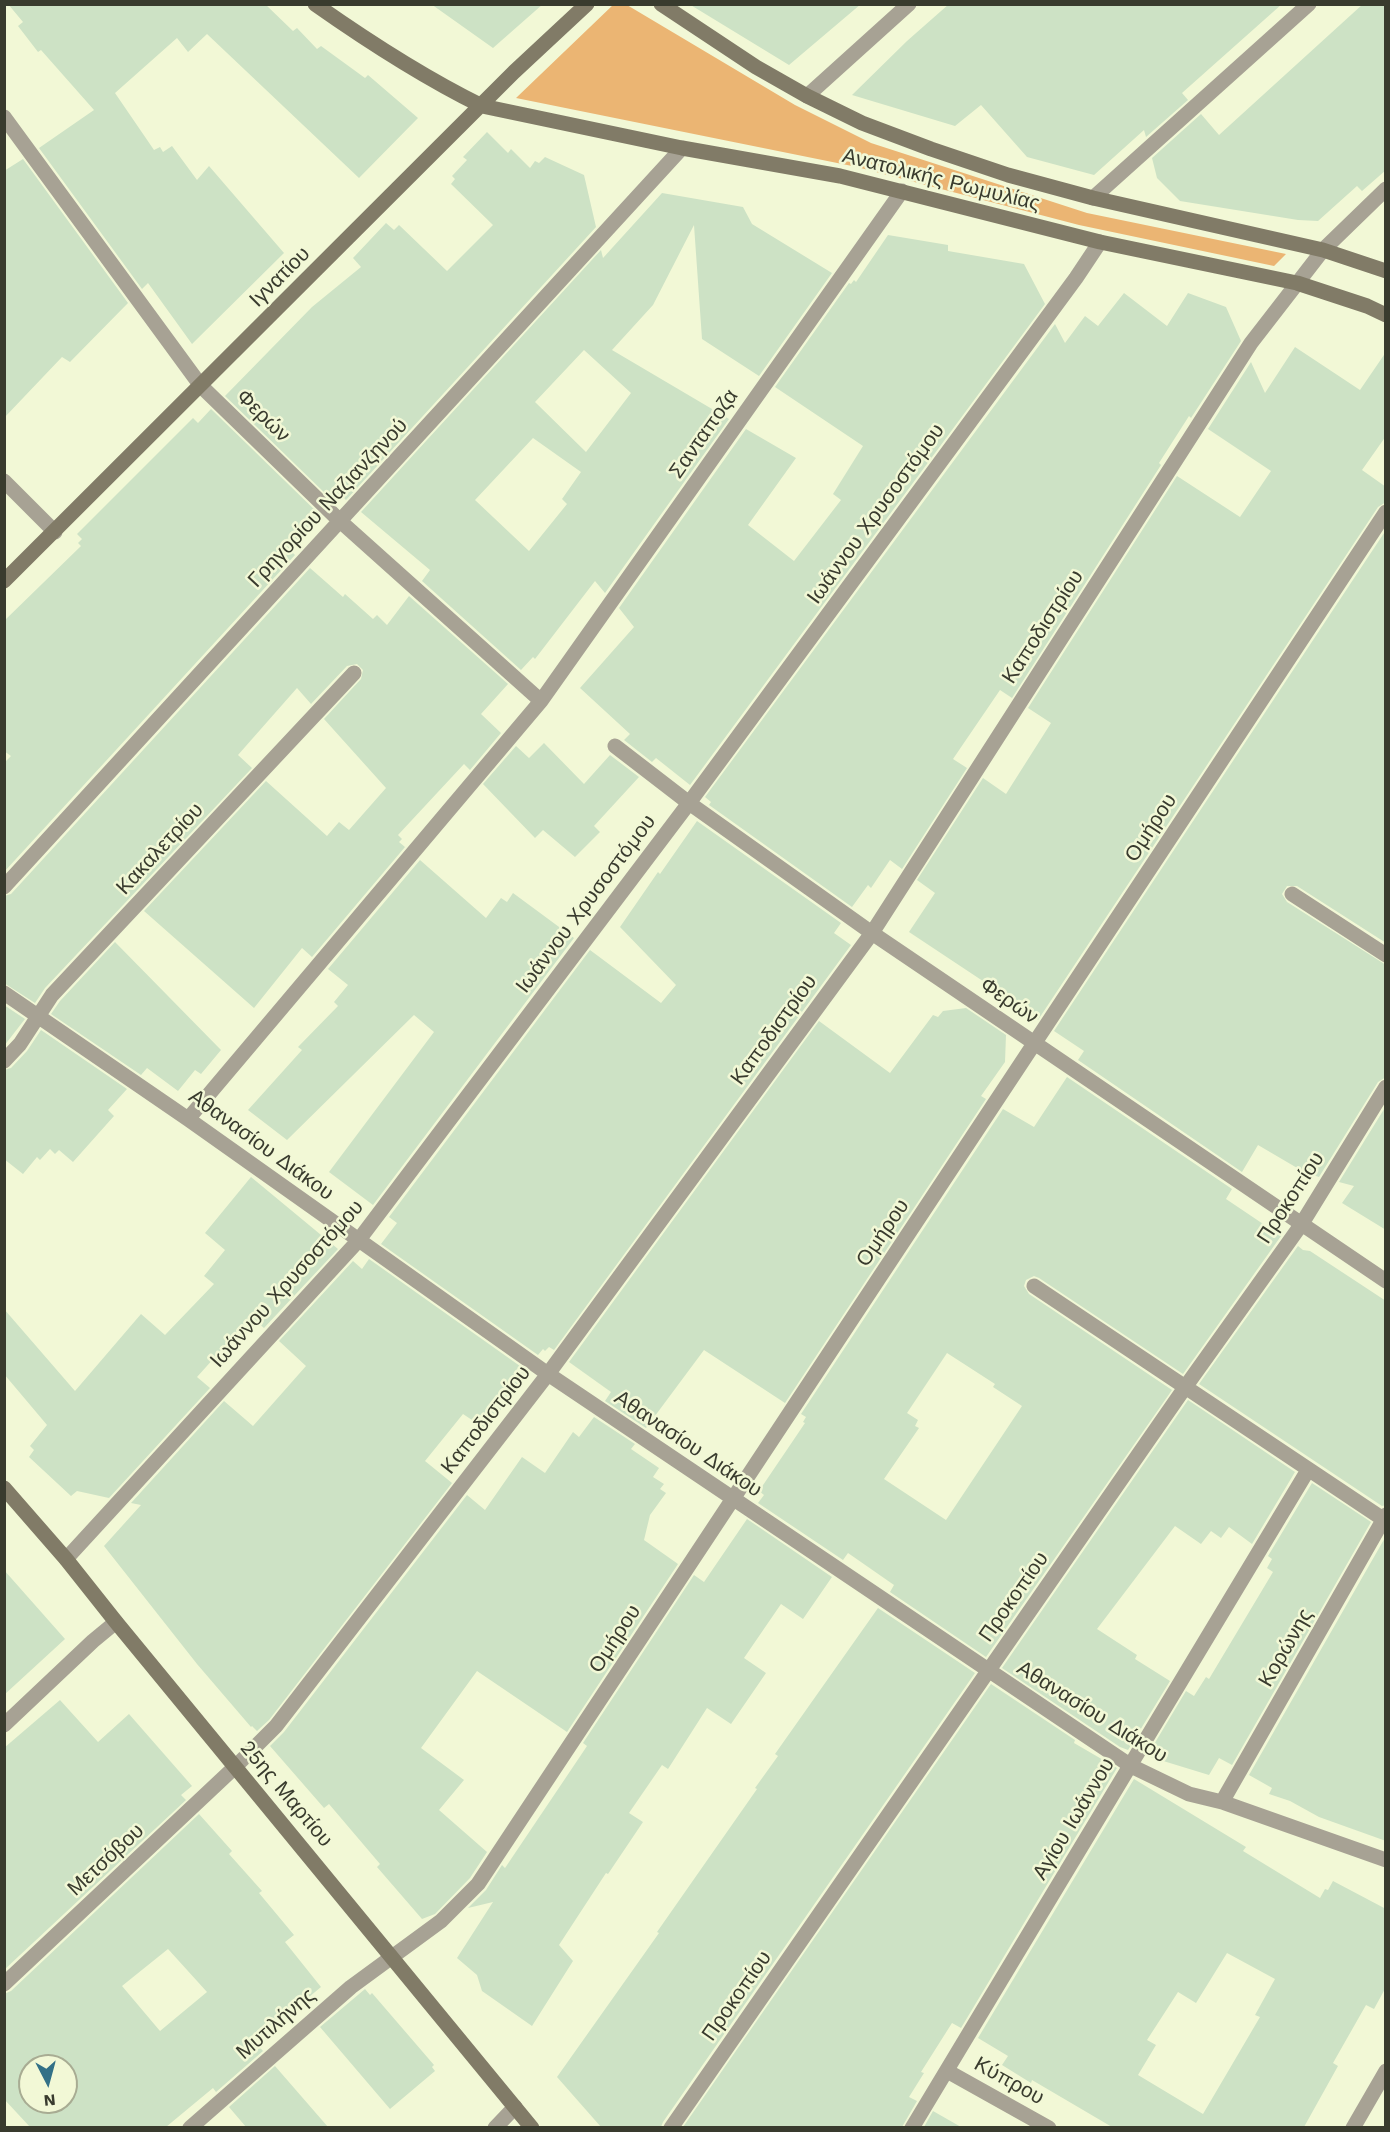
<!DOCTYPE html>
<html>
<head>
<meta charset="utf-8">
<style>
	body { margin:0 }
	#map { position:relative; width:1390px; height:2132px; overflow:hidden; background:#f2f8d6; font-family:"Work Sans",sans-serif }
	canvas { display:block }
	.frame { position:absolute; inset:0; border:6px solid #393b2e; pointer-events:none }
	.north { position:absolute; left:18px; top:2054px; width:60px; height:60px; box-sizing:border-box; background:#f2f8d6; border:2px solid #a8ac93; border-radius:50%; rotate:174deg; font-size:16px; font-weight:700; line-height:24px; text-align:center; color:#393b2e }
	.north::after { content:''; display:block; margin:auto; width:21px; height:27px; background:#337187; clip-path:polygon(50% 0,100% 100%,50% 72%,0 100%) }
</style>
</head>
<body>
<div id="map">
<canvas width="1390" height="2132"></canvas>
<div class="frame"></div>
<div class="north">N</div>
</div>
<script>
const ctx = document.querySelector('canvas').getContext('2d');
ctx.lineJoin = 'round';
function paint(path, color) { ctx.fillStyle = color; ctx.fill(path, 'evenodd'); }
function strokePath(path, color, width, dash) { ctx.strokeStyle = color; ctx.lineWidth = width; ctx.lineCap = dash ? 'butt' : 'round'; ctx.setLineDash(dash || []); ctx.stroke(path); }
function drawText(font, color, halo, rows, align = 'center') {
  ctx.font = font + ' "Work Sans",sans-serif'; ctx.lineWidth = 5; ctx.setLineDash([]); ctx.textBaseline = 'middle'; ctx.strokeStyle = halo; ctx.fillStyle = color; for (const [text, x, y, turn = 0] of rows) {
    ctx.save(); ctx.translate(x, y); ctx.rotate((+turn || 0) * Math.PI / 180); ctx.textAlign = isNaN(turn) ? turn : align; if (halo) ctx.strokeText(text, 0, 0); ctx.fillText(text, 0, 0); ctx.restore();
  }
}
paint(new Path2D(`
	M614 4 627 5 795 105 871 143 1087 213 1286 254 1274 266 1079 225 857 167 516 98Z`), '#ebb573');
paint(new Path2D(`
	M8 4H265L293 31 297 28 317 49 321 46 365 78 368 75 418 118 359 178 207 34 188 52 177 38 115 93 154 150 160 147 163 152 172 146 197 180 209 166 284 253 192 344 148 283 142 289 39 148 94 110 41 50 38 52 18 26 23 22Z
	M431 4H543L493 48Z
	M689 4H861L789 65Z
	M949 4H1282L1182 93 1188 100 1146 137 1144 130 1094 175 1027 157 981 105 955 126 852 95 907 41Z
	M1363 4H1386V170L1362 191 1357 186 1318 221 1298 220 1180 201 1157 178 1152 158 1201 114 1219 135Z
	M487 132 508 153 511 149 530 168 535 161 539 163 545 157 584 175 596 227 346 500 340 494 333 501 225 396 312 307 361 267 353 258 386 223 394 230 399 225 447 271 493 225 451 184 455 179 452 176 467 160 463 157Z
	M23 159 128 303 70 362 62 357 4 418V171Z
	M662 193 743 207 752 224 832 273 759 376 702 339 694 225 653 305 612 350 729 419 605 593 595 581 535 659 533 657 521 670 422 581 430 570 361 512 601 250 603 258ZM584 350 631 393 586 452 535 402ZM533 438 581 472 562 499 567 504 529 551 475 500Z
	M888 235 948 245V251L1024 264 1045 304 690 785 656 758 652 762 624 740 630 734 580 688 634 627 619 608 746 429 796 458 748 525 794 561 841 500 833 494 863 446 775 387 849 283 851 284 854 280 856 282Z
	M1124 293 1167 326 1188 293 1226 307 1241 341 1191 418 1189 416 1159 463 1161 465 1012 698 1000 690 953 759 967 768 902 869 890 860 871 888 868 885 852 907 709 805 711 802 705 797 1055 324 1065 343 1085 316 1098 326Z
	M1295 347 1360 390 1386 352V436L1362 470 1386 487V502L1378 507 1038 1020 1012 1003H1016L909 932 935 893 917 880 983 778 1006 794 1051 723 1028 708 1177 476 1240 517 1271 471 1208 429 1251 362 1265 393Z
	M211 409 320 515 289 549 295 555 4 872V763L11 756 4 751V621L81 546 78 543 82 539 77 534 193 418 198 423Z
	M1386 530V943L1297 886H1287L1282 894 1287 902 1386 965V1077L1378 1082 1319 1177 1304 1172 1258 1145 1242 1172 1078 1060 1084 1051 1054 1031Z
	M310 568 343 597 345 594 373 619 377 615 387 625 409 596 508 684 481 714 501 733 470 770 464 764 398 835 402 839 399 842 405 847 312 957 302 948 254 1008 144 911 266 781 327 836 339 822 349 830 386 788 324 719 361 679 363 670 357 664 347 666 311 704 297 688 238 755 252 768 45 988 35 1003 4 983V896L11 894Z
	M544 743 584 784 610 755 639 777 594 826 600 832 575 857 543 830 535 838 483 784 516 746 529 758Z
	M697 821 841 923 834 933 851 945 554 1350 549 1347 545 1351 543 1349 538 1355 381 1244 397 1223 389 1217 590 950 661 1003 676 985 620 927 658 872 660 874Z
	M420 860 486 918 501 898 507 902 513 893 574 938 373 1205 329 1172 434 1032 414 1015 287 1140 248 1110 302 1050 298 1047 338 1006 334 1002 348 985 328 969Z
	M115 942 221 1050 201 1074 195 1070 178 1091 147 1068 141 1075 51 1014 60 1001Z
	M4 1005 25 1019 4 1046Z
	M966 1008 1006 1035 1005 1062 981 1096 986 1099 785 1403 704 1350 646 1428 605 1401 611 1392 569 1362 819 1021 890 1073 933 1015 938 1017 943 1011Z
	M41 1030 127 1089 108 1110 114 1116 73 1162 59 1150 55 1154 50 1149 40 1160 37 1157 23 1174 4 1159V1070L11 1068 27 1051Z
	M1067 1077 1232 1189 1226 1199 1281 1236 1183 1374 1039 1278 1034 1276 1026 1280 1024 1286 1029 1294 1172 1390 986 1657 890 1592 894 1585 848 1553 843 1560 758 1503 764 1495 759 1491 805 1423 803 1422 806 1417 801 1414 1003 1109 1034 1127ZM947 1353 995 1384 993 1387 1022 1406 946 1520 884 1479 919 1428 915 1426 918 1420 907 1413Z
	M1386 1106V1230L1342 1203 1354 1186 1339 1182Z
	M251 1177 338 1249 264 1328 251 1317 197 1377 210 1388 109 1498 77 1491 71 1496 29 1457 34 1450 30 1446 47 1425 4 1374V1309L75 1391 141 1314 165 1335 214 1284 204 1276 225 1250 205 1233Z
	M1298 1246 1303 1250 1310 1251 1386 1301V1505L1382 1506 1199 1384Z
	M369 1259 527 1371 487 1430 463 1414 425 1461 452 1483 269 1720 257 1731 252 1726 251 1727 197 1664 104 1546 141 1505 131 1503 224 1401 253 1426 306 1366 279 1341 353 1261 362 1269Z
	M1188 1400 1295 1472 1252 1544 1229 1527 1221 1538 1211 1531 1201 1544 1175 1526 1097 1629 1137 1655 1135 1659 1170 1681 1128 1750 1120 1747 1002 1668Z
	M594 1417 635 1444 631 1449 659 1468 653 1477 664 1484 660 1489 666 1493 650 1515 644 1540 678 1564 567 1732 477 1671 421 1748 464 1780 439 1810 487 1852 470 1878 435 1914 422 1919 377 1867 380 1864 329 1804 324 1808 270 1746 284 1732 467 1495 485 1510 522 1457 545 1473 573 1432 579 1437Z
	M1312 1483 1371 1522 1232 1765 1219 1758 1209 1775 1147 1756 1186 1691 1194 1696 1206 1677 1209 1679 1273 1572 1267 1568 1272 1559 1268 1556Z
	M747 1519 832 1577 803 1619 781 1604 744 1658 766 1673 731 1724 707 1708 668 1769 662 1765 629 1813 643 1822 608 1874 606 1873 559 1945 573 1961 532 2026 482 1991 477 1975 457 1958 493 1902 468 1908 486 1890 502 1865 505 1868 579 1758 587 1746 583 1743 694 1575 704 1582Z
	M1386 1536V1841L1319 1817 1290 1801 1269 1794 1272 1788 1249 1775Z
	M4 1570 65 1639 4 1695Z
	M878 1608 975 1673 663 2122 661 2127H601L557 2077 659 1933 657 1932 757 1789 755 1788 778 1756 775 1754Z
	M991 1684 1075 1740 1074 1743 1117 1768 961 2028 952 2023 921 2072 924 2073 909 2097 917 2101 902 2127H683Z
	M60 1700 98 1742 129 1714 192 1786 181 1795 186 1800 4 1970V1748Z
	M1134 1779 1246 1847 1243 1851 1320 1898 1325 1889 1328 1890 1333 1881 1386 1909V1987L1374 2009 1366 2005 1333 2063 1338 2066 1304 2127H1112L1032 2080 1031 2083 1002 2065 1008 2056 978 2038ZM1227 1953 1275 1979 1255 2015 1260 2017 1203 2114 1138 2075 1156 2045 1147 2040 1178 1992 1196 2003Z
	M199 1814 232 1851 229 1854 262 1891 259 1893 294 1935 285 1942 321 1987 255 2042 263 2051 216 2092 213 2088 166 2127H30L4 2099V1994L11 1991ZM168 1949 207 1992 160 2031 122 1986ZM30 2066H66V2102H30Z
	M365 1989 370 1995 372 1993 434 2065 432 2067 435 2071 390 2109 320 2027Z
	M275 2066 328 2127H246L229 2107Z
	M933 2111 961 2127H924Z`), '#cde2c5');
strokePath(new Path2D(`
	M807 96 909 4
	M4 117 201 386 340 521 541 701
	M1093 198 1309 4
	M4 481 55 532
	M615 746 689 803 872 933 1386 1281
	M4 887 682 148
	M1292 894 1386 955
	M4 993 188 1119 548 1374 1131 1766 1189 1794 1222 1802 1386 1860
	M4 1061 20 1044 52 995 354 673
	M188 1119 541 701 902 191
	M1034 1286 1383 1519
	M66 1559 358 1241 689 803 1076 278 1100 242
	M4 1725 93 1641 116 1622
	M1222 1802 1386 1515
	M4 1984 236 1766 276 1726 548 1374 872 933 1251 343 1323 250 1386 189
	M947 2071 1049 2128
	M190 2128 351 1987 441 1921 478 1884 1386 512
	M495 2128 515 2107
	M671 2128 1186 1386 1301 1225 1386 1087
	M912 2128 1308 1470
	M1353 2128 1386 2071`), '#a7a294', 15);
strokePath(new Path2D(`
	M315 4C369 42 423 77 482 106L682 148 840 176 1100 242 1297 283 1367 306 1386 315
	M661 4 756 67 807 96 862 123 931 149 1008 175 1093 198 1323 250 1386 271
	M4 581 514 72 587 4
	M4 1488 66 1559 116 1622 532 2128`), '#817b67', 15);
drawText('21px', '#393b2e', '#f2f8d6', [
	["Ανατολικής Ρωμυλίας",941,180,14],
	["Ιγνατίου",280,277,-45],
	["Φερών",263,416,44],
	["Σανταποζα",704,434,-55],
	["Γρηγορίου Ναζιανζηνού",328,503,-47],
	["Ιωάννου Χρυσοστόμου",876,514,-54],
	["Καποδιστρίου",1043,627,-57],
	["Ομήρου",1151,828,-57],
	["Κακαλετρίου",160,849,-47],
	["Ιωάννου Χρυσοστόμου",586,904,-53],
	["Φερών",1009,1001,34],
	["Καποδιστρίου",774,1030,-54],
	["Αθανασίου Διάκου",261,1145,36],
	["Προκοπίου",1291,1198,-57],
	["Ομήρου",883,1233,-56],
	["Ιωάννου Χρυσοστόμου",287,1284,-48],
	["Καποδιστρίου",486,1420,-52],
	["Αθανασίου Διάκου",688,1444,34],
	["Προκοπίου",1014,1597,-55],
	["Ομήρου",615,1639,-57],
	["Κορώνης",1286,1648,-60],
	["Αθανασίου Διάκου",1092,1712,32],
	["25ης Μαρτίου",286,1794,50],
	["Αγίου Ιωάννου",1074,1819,-59],
	["Μετσόβου",106,1860,-43],
	["Προκοπίου",737,1996,-55],
	["Μυτιλήνης",276,2024,-41],
	["Κύπρου",1009,2081,29]
]);
</script>
</body>
</html>
